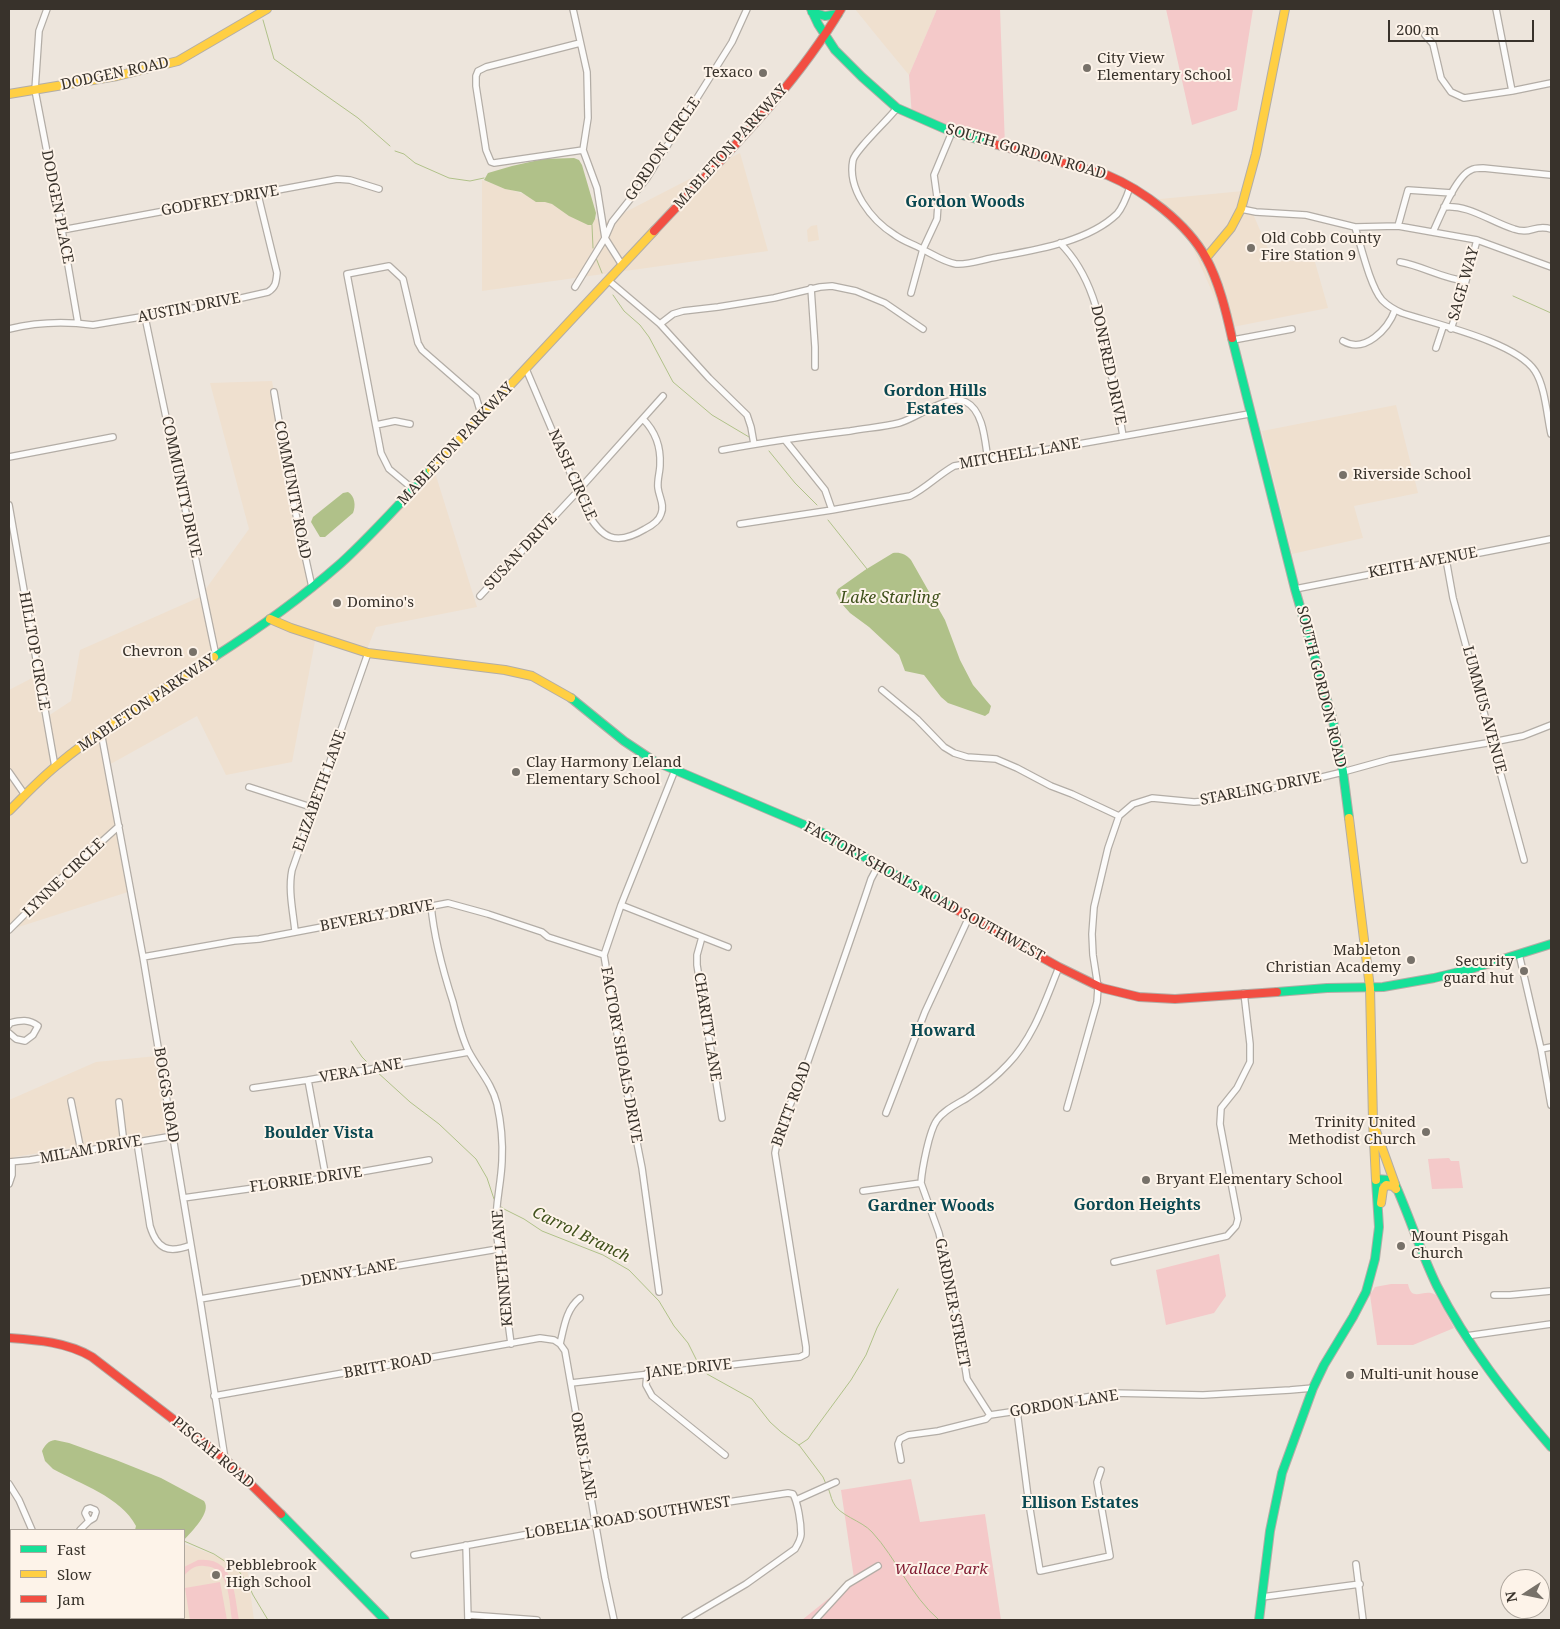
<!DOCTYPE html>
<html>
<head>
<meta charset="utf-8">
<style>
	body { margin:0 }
	#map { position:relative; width:1560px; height:1629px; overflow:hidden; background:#ede5dc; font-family:"Noto Serif",serif }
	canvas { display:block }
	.frame { position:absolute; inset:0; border:10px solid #38322b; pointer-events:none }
	.legend { position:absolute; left:10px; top:1529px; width:175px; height:90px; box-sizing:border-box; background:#fdf3e9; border:1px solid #aea69d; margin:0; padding:6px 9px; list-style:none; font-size:15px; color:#38322b }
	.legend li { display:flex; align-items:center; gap:10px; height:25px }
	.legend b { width:25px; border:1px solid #aea69d }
	.north { position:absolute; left:1500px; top:1569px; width:50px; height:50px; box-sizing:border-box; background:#fdf3e9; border:1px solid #aea69d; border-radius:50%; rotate:259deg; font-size:14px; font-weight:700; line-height:20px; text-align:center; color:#38322b }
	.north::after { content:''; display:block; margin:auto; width:18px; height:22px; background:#777169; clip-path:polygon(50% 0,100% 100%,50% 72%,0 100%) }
	.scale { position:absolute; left:1388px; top:20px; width:146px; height:22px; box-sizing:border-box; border:2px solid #38322b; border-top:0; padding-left:6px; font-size:15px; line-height:18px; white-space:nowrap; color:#38322b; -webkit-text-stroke:4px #fdf3e9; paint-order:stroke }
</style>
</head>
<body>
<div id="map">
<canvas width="1560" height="1629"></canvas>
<div class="frame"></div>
<ul class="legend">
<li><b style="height:6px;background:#16e098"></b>Fast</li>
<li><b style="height:6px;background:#ffcf43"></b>Slow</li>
<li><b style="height:6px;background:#f24e42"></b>Jam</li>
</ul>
<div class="north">N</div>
<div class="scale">200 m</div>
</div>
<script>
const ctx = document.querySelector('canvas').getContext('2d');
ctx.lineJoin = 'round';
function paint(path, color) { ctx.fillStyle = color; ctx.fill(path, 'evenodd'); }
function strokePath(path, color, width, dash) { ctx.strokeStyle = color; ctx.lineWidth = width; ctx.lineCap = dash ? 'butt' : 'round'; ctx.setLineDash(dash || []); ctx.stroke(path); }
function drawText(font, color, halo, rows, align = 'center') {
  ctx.font = font + ' "Noto Serif",serif'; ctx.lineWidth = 4; ctx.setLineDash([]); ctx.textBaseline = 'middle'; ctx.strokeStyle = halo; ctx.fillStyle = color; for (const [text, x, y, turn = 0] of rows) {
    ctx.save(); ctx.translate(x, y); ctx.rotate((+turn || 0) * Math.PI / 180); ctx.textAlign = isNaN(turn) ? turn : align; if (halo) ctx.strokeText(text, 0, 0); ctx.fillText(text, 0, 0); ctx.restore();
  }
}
paint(new Path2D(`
	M855 9H937L909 75 876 35Z
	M740 153 768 251 482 291V180L606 222Z
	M1243 191 1273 260 1315 262 1328 308 1228 328 1191 244 1150 200Z
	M817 225 819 240 808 242 807 230 811 226Z
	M272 381 310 588 432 463 477 607 376 627 367 649 316 636 292 762 226 775 197 716 107 766 128 892 9 930V690L36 676 42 720 71 701 80 650 200 597 249 529 210 383Z
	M1396 405 1418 493 1354 506 1363 538 1292 554 1262 431Z
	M157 1056 166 1133 14 1157 9 1164V1100L96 1062Z
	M184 1544 247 1567 254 1620H9V1583L11 1582V1618H184Z`), '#efe0cf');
paint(new Path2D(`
	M937 9H1000L1005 146 912 117 909 75Z
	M1166 9H1253L1237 110 1192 125Z
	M1449 1158 1451 1161H1459L1463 1188 1432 1189 1428 1159Z
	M1219 1254 1226 1296 1214 1313 1166 1325 1156 1270Z
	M1391 1284H1408C1412 1304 1424 1287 1436 1295L1454 1328 1413 1345H1377L1370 1295 1375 1287Z
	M911 1479 920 1522 985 1514 1001 1620H802L854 1578 841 1490Z
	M198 1560C235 1556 234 1594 239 1620H232C229 1602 230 1566 204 1566 195 1565 189 1570 184 1576V1567Z
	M220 1582 227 1620H190L185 1588Z`), '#f4c9c9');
paint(new Path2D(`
	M574 158 579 160 582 165 596 213 595 219 592 225H588L569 216 552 204 545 202H536L521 192 505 189 484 180 488 173 512 166 543 159Z
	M348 492C355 496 356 506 353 513L325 537H320L311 522 313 517 343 493Z
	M893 553C900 552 906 554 911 560L945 620 960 660 973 685 991 706 989 713 985 716 948 703 941 697 924 675 905 671 899 655 869 627 850 613 842 604 836 593 838 589 865 570Z
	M55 1440 69 1443 116 1460 161 1478 204 1501C212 1512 192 1531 184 1540V1530H135L136 1526C121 1497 80 1484 53 1469L45 1461 42 1451C45 1445 48 1441 55 1440Z`), '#b0c189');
strokePath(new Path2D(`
	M263 20 274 59 358 118 390 146
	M395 151 404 154 415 163 449 178 470 181 484 178
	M592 225 593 248
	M596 258 602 273
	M613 295 624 311 640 325 649 337 673 382 712 415 749 437
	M1513 296 1551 313
	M769 451 795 483 817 505
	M828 520 867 569
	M351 1041 362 1057 368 1063
	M376 1071 410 1102 439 1124 476 1159 487 1178 494 1199
	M500 1206 504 1209 524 1219 542 1231 603 1255 629 1270 659 1301 674 1326 688 1343 698 1363
	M707 1374 752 1399 770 1422 781 1432 799 1445 823 1477 826 1484
	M799 1445 808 1439 812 1433 851 1380 866 1355 877 1328 898 1289
	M828 1488C830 1492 831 1498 833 1502 839 1516 861 1520 872 1532 897 1559 910 1595 939 1620
	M184 1541 214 1554 238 1570 247 1582 253 1595 268 1620`), '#b0c189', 1);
const street = new Path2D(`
	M47 9 39 31 35 90 62 230 78 323
	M573 9 587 72 588 118 583 150 597 188 605 238 622 265
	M1496 9 1512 91
	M1425 35 1433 44 1441 78 1451 92 1464 98 1512 91 1551 83
	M580 43 486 67 478 71 476 76V86L486 150 491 162 494 163 583 150
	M897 108C888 120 856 149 853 160 847 189 871 220 895 235 903 241 913 244 922 249 932 254 944 262 956 264 969 265 984 259 997 257 1035 250 1088 242 1117 214 1123 207 1127 196 1130 187
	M1444 207C1468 204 1491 222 1514 229 1531 235 1534 224 1551 229
	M1241 209 1256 212 1306 215 1355 227 1398 226 1477 240 1551 267
	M1398 226 1408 190 1452 193
	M1355 227C1361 246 1370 286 1382 300 1388 306 1395 310 1402 313 1435 324 1516 342 1535 371 1545 386 1547 416 1551 434
	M62 230 337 179 350 180 379 189
	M1433 232C1440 217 1456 176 1471 170 1474 168 1479 168 1483 168L1551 175
	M1060 243C1094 277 1101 324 1110 369 1115 391 1119 413 1123 436
	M1400 262C1423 266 1443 279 1466 281
	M608 280 660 324 709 378 747 415 751 427 754 444
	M575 287 605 238 612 222 647 178 732 42 747 9
	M811 288 815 347V367
	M911 293 923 249 937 219 938 204 934 175 952 132
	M145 317 216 656
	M660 324 673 314 683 311 718 307 774 298 820 287 832 286 856 291 885 303 923 329
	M9 329C37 322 64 321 93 325L206 306 268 292C276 287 276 282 277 273L258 195
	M1451 329 1461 299 1477 240
	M1233 340 1292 329
	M1343 341C1365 354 1388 329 1395 310
	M1436 348 1443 327
	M526 369 586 510C601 538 615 547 645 529 651 526 659 521 661 514 665 505 659 497 658 488 657 480 660 472 660 465 661 447 655 431 643 419
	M274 392 291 492 312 587
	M376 425 395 421 410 424
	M785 440 825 490 832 510
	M722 450C765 442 808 436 850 431 867 428 883 427 899 423 918 418 947 393 966 402 984 411 985 443 988 460
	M9 457 113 437
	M413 489 389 469 381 453 347 274 389 266 403 279 418 343 422 350 476 397 482 417
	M9 505 55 767
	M740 524 832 510 910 496C926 488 938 475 954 466L1249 414
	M1446 559 1453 598 1524 860
	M1295 589 1551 539
	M480 596 577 492 663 396
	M882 690 917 719 944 747 954 753 967 757 996 759 1017 768 1051 786 1072 794 1119 816
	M101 732 143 957 200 1299 225 1459
	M9 772 25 795
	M249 787 314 808
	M431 905C434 939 443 971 453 1002 457 1018 461 1035 468 1050 477 1068 492 1083 497 1104 501 1122 503 1142 502 1161 501 1185 495 1205 496 1229L511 1344
	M621 905 728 947
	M9 930 56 883 119 826
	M295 931C293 911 288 890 292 870L368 653
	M702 937 697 955V965L722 1118
	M1519 954 1541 1049 1551 1105
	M143 957 234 941 259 939 448 903 488 914 542 932 548 937 604 955
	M9 1025 10 1023C21 1020 29 1019 38 1026L33 1035 25 1041 16 1039 9 1033
	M1541 1049 1551 1047
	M308 1080 326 1178
	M253 1088 308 1080 469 1052
	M71 1101 81 1151
	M119 1102 124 1144
	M1067 1108 1097 1002 1098 987 1093 955 1092 934 1094 907 1108 848 1119 816 1133 804 1152 798 1194 802 1209 801 1289 785 1343 772 1390 759 1493 742 1523 736 1551 725
	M886 1113 925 1012 969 917
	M137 1142 150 1226C157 1249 168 1254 191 1245
	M9 1162 30 1160 173 1136
	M9 1184 12 1175V1162
	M863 1191 921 1183
	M183 1198 326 1178 429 1160
	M1114 1262 1227 1236 1236 1226 1238 1219 1220 1124 1221 1108 1237 1088 1250 1062V1044L1244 993
	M659 1292 642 1168 626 1087 604 955 621 905 675 770
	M1494 1295H1510L1551 1291
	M580 1298C566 1309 564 1327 560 1344L565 1351 605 1578 614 1620
	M200 1299 498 1249
	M1466 1336 1551 1324
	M647 1373 646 1385 652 1396 725 1455
	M571 1383 800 1357 806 1354V1347L775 1153C780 1123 795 1095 806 1067 828 1004 850 942 871 879L879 864
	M214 1396 540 1338 554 1340 560 1344
	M1017 1411 1028 1497 1040 1571 1110 1556 1097 1482 1101 1470
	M990 1415 967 1379 957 1316 939 1233 921 1183C922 1169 929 1131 937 1120 944 1110 957 1104 967 1098 982 1088 996 1077 1008 1064 1034 1037 1045 1001 1059 967
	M901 1460 898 1444 900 1439 908 1435 938 1431 986 1419 990 1415 1017 1411 1068 1400 1112 1393 1203 1395 1290 1390 1313 1388
	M9 1484 19 1500 32 1530
	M796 1500 836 1482
	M90 1508 95 1510 96 1512 94 1518 89 1521 85 1513 87 1509Z
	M80 1530 89 1521
	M466 1545 468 1620
	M414 1555 595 1522 788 1493 793 1494C798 1503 801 1523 801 1534 801 1539 798 1544 795 1549L746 1584 685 1620
	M1356 1564 1363 1620
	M9 1591 11 1590
	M1262 1597 1360 1584
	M469 1615 537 1620
	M815 1620 848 1584 878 1566`);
const fast = new Path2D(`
	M811 9 818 24 835 50 862 77 897 108 952 132 994 144
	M812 12 825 16 838 14
	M1232 338 1295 589 1333 721 1343 772 1349 818
	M214 657C258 629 300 599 340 564 372 535 401 502 431 470
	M571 698 624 741 654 761 821 832 955 909
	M1277 992 1327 988 1383 987 1434 978 1471 969 1551 944
	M1376 1179 1389 1180 1395 1184C1410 1218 1421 1253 1437 1286 1467 1345 1508 1397 1551 1447
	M281 1514 385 1620
	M1259 1620 1270 1531 1282 1473 1313 1388 1324 1365 1353 1317 1366 1292 1375 1259 1379 1227 1376 1180`);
const slow = new Path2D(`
	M9 94 117 76 178 61 267 9
	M1206 258 1231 228 1241 209 1256 154 1285 9
	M431 470 654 231
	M270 619 291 628 368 653 505 670 532 676 571 698
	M9 811C24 796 39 780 56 766 105 725 160 692 214 657
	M1349 818 1370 988 1373 1121 1376 1180
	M1376 1131 1395 1184
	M1381 1203 1383 1189 1386 1185 1393 1186 1396 1189`);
const jam = new Path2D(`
	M994 144 1107 175C1143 190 1187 223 1206 258 1219 282 1226 311 1232 338
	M654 231C719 161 792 92 841 9
	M955 909 1059 967 1102 988 1139 997 1175 999 1277 992
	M9 1338C37 1340 67 1342 92 1357L225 1459 281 1514`);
strokePath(street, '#b3ada6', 8);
strokePath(fast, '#b3ada6', 10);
strokePath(slow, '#b3ada6', 10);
strokePath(jam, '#b3ada6', 10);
strokePath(street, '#fcfbfa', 5.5);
strokePath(fast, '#16e098', 8);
strokePath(slow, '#ffcf43', 8);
strokePath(jam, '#f24e42', 8);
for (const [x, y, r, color] of [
	[1087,68,5,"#777169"],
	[763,73,5,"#777169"],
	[1251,248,5,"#777169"],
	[1343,475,5,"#777169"],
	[337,603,5,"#777169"],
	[193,652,5,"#777169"],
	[516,772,5,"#777169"],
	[1411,960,5,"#777169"],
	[1524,971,5,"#777169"],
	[1426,1132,5,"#777169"],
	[1146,1180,5,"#777169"],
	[1401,1246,5,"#777169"],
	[1350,1375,5,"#777169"],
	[216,1575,5,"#777169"]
]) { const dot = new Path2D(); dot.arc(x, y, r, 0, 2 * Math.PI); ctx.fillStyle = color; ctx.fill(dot); strokePath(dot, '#fdf3e9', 2); }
drawText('15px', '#38322b', '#fdf3e9', [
	["City View",1097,59],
	["Elementary School",1097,76],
	["Texaco",753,73,"right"],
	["Old Cobb County",1261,239],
	["Fire Station 9",1261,256],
	["Riverside School",1353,475],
	["Domino's",347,603],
	["Chevron",183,652,"right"],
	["Clay Harmony Leland",526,763],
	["Elementary School",526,780],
	["Mableton",1401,951,"right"],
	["Christian Academy",1401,968,"right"],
	["Security",1514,962,"right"],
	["guard hut",1514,979,"right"],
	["Trinity United",1416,1123,"right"],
	["Methodist Church",1416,1140,"right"],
	["Bryant Elementary School",1156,1180],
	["Mount Pisgah",1411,1237],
	["Church",1411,1254],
	["Multi-unit house",1360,1375],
	["Pebblebrook",226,1566],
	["High School",226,1583]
], 'left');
drawText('15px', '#38322b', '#fdf3e9', [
	["DODGEN ROAD",115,74,-12],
	["MABLETON PARKWAY",731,147,-48],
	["GORDON CIRCLE",663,149,-56],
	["SOUTH GORDON ROAD",1026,152,16],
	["GODFREY DRIVE",220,201,-10],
	["DODGEN PLACE",57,207,79],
	["SAGE WAY",1464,284,-74],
	["AUSTIN DRIVE",189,308,-11],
	["DONFRED DRIVE",1108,365,78],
	["MABLETON PARKWAY",456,444,-47],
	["MITCHELL LANE",1020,454,-10],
	["NASH CIRCLE",572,475,66],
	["COMMUNITY DRIVE",181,487,78],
	["COMMUNITY ROAD",292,490,79],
	["SUSAN DRIVE",521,552,-47],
	["KEITH AVENUE",1423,563,-11],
	["HILLTOP CIRCLE",34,651,80],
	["SOUTH GORDON ROAD",1321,687,76],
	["MABLETON PARKWAY",147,703,-34],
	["LUMMUS AVENUE",1484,710,75],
	["STARLING DRIVE",1261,789,-11],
	["ELIZABETH LANE",320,791,-70],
	["LYNNE CIRCLE",64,878,-44],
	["FACTORY SHOALS ROAD SOUTHWEST",924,892,29],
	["BEVERLY DRIVE",377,916,-11],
	["CHARITY LANE",707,1027,81],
	["FACTORY SHOALS DRIVE",621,1055,80],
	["VERA LANE",361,1071,-10],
	["BOGGS ROAD",166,1095,81],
	["BRITT ROAD",792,1104,-70],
	["MILAM DRIVE",91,1150,-10],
	["FLORRIE DRIVE",306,1180,-8],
	["KENNETH LANE",503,1268,-95],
	["DENNY LANE",349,1273,-10],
	["GARDNER STREET",952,1303,79],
	["BRITT ROAD",388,1366,-10],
	["JANE DRIVE",689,1369,-6],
	["GORDON LANE",1064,1404,-9],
	["PISGAH ROAD",213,1453,40],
	["ORRIS LANE",583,1456,80],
	["LOBELIA ROAD SOUTHWEST",628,1518,-9]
]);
drawText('italic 15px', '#821e35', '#fdf3e9', [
	["Wallace Park",941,1570]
]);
drawText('bold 16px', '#0a4851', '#fdf3e9', [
	["Gordon Woods",965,202],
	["Gordon Hills",935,391],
	["Estates",935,409],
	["Howard",943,1031],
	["Boulder Vista",319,1133],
	["Gordon Heights",1137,1205],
	["Gardner Woods",931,1206],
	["Ellison Estates",1080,1503]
]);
drawText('italic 16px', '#3e501a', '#fdf3e9', [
	["Lake Starling",890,598],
	["Carrol Branch",581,1235,26]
]);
</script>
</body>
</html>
